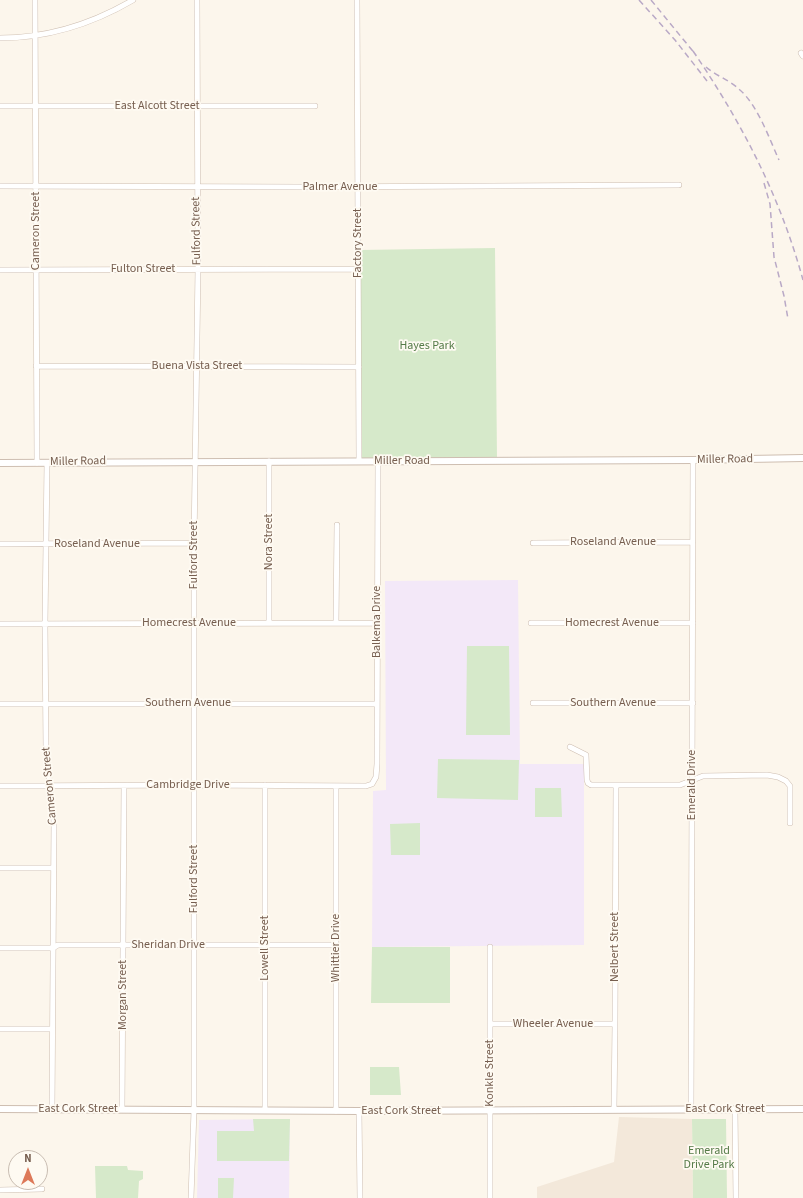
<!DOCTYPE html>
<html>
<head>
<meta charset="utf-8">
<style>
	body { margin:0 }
	#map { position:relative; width:803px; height:1198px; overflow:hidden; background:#fcf6ec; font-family:"Source Sans 3",sans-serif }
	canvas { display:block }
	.north { position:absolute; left:8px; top:1150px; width:40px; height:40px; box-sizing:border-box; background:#fefaf2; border:1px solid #c8bcb1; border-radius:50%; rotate:0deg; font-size:11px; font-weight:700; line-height:16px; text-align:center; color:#765e4f }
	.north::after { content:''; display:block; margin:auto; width:14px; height:18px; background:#dd7959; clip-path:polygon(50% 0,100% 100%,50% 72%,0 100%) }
</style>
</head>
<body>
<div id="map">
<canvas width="803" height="1198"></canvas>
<div class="north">N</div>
</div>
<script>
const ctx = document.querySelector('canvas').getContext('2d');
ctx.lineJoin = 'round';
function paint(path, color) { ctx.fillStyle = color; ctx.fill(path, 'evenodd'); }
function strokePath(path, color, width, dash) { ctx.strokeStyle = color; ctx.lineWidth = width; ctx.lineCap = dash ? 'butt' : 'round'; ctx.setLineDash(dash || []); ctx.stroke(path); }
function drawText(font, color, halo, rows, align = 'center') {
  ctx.font = font + ' "Source Sans 3",sans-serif'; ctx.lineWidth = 3.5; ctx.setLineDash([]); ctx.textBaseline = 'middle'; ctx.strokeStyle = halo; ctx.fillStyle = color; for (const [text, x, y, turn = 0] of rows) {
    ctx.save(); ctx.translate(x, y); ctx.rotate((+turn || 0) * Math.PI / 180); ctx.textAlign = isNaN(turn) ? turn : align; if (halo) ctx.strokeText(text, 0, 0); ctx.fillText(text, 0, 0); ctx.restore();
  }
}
paint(new Path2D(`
	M619 1117 692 1119 693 1198H537V1187L614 1162Z`), '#f3e8da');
paint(new Path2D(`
	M518 580 520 764H584V945L372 947 373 791 386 790 385 581Z
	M290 1119 289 1198H197L199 1120Z`), '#f3e8f8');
paint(new Path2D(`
	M495 248 497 460 359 461V250Z
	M467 646H509L510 735H466Z
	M438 759 519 760 518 800 437 798Z
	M535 788H561L562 817H535Z
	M420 823V855H391L390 824Z
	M372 947H450V1003H371Z
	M370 1067H399L401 1095H370Z
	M253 1119H290L289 1161H217V1131H254Z
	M692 1119H726L727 1198H693Z
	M95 1166H127L128 1170 143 1171V1179L139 1181 138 1198H96Z
	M218 1178H234L233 1198H218Z`), '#d6e9ca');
const minor = new Path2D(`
	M35 0 37 463
	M357 0 359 461
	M0 38C47 38 92 24 133 0
	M801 53 803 56
	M0 106H315
	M0 186 301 187 679 185
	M0 270 359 269
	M36 366 359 367
	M269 461V623
	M47 463 45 624 46 750 54 822 52 1109
	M533 543 693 542
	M0 544 194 543
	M336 623 337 525
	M531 623H693
	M0 624 377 623
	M533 703H693
	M0 704H377
	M570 747 586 755 587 780 588 783 591 785H680L703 776 767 775 778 777 786 781 790 786V823
	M265 785V1110
	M0 786 194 785 366 786 372 784 376 777 377 764 378 461
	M0 868H53
	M490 947V1198
	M0 948H53L58 945H336
	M490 1024H615
	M0 1029H52
	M122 1109 124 786
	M614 1109 615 1024 616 785
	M691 1109 693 460
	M735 1109 736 1198
	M336 1111V786
	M359 1111 360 1198
	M0 1190 42 1189
	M191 1198 194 1110V543L198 269 197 0`);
const tertiary = new Path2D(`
	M0 463 693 460 803 458
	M0 1109 359 1111 803 1109`);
strokePath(minor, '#cebeb1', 6);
strokePath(tertiary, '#cebeb1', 8);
strokePath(minor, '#fff', 5);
strokePath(tertiary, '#fff', 6);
strokePath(new Path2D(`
	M639 0 675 40 707 81
	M651 0 696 55
	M693 51C742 123 780 196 803 280
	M706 67C716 76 730 80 740 90 758 106 769 138 779 160
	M764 183 770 204 774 257 784 296 788 319`), '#b9a9c6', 1.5, [6, 4]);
drawText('12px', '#765e4f', '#fefaf2', [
	["East Alcott Street",157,106],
	["Palmer Avenue",340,187],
	["Cameron Street",36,231,-90],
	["Fulford Street",197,231,-91],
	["Factory Street",358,243,-90],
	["Fulton Street",143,269],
	["Buena Vista Street",197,366],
	["Miller Road",725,460,-1],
	["Miller Road",402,461],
	["Miller Road",78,462,-1],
	["Nora Street",269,542,-90],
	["Roseland Avenue",613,542],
	["Roseland Avenue",97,544],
	["Fulford Street",194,555,-90],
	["Balkema Drive",377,622,-90],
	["Homecrest Avenue",189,623],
	["Homecrest Avenue",612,623],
	["Southern Avenue",188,703],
	["Southern Avenue",613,703],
	["Cambridge Drive",188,785],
	["Emerald Drive",692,785,-90],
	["Cameron Street",50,786,-95],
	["Fulford Street",194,879,-90],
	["Sheridan Drive",168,945],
	["Nelbert Street",615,947,-90],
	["Lowell Street",265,948,-90],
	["Whittier Drive",336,948,-90],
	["Morgan Street",123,995,-90],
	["Wheeler Avenue",553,1024],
	["Konkle Street",490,1073,-90],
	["East Cork Street",78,1109],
	["East Cork Street",725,1109],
	["East Cork Street",401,1111]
]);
drawText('12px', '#557b48', '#fefaf2', [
	["Hayes Park",427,346],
	["Emerald",709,1151],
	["Drive Park",709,1165]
]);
</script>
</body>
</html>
